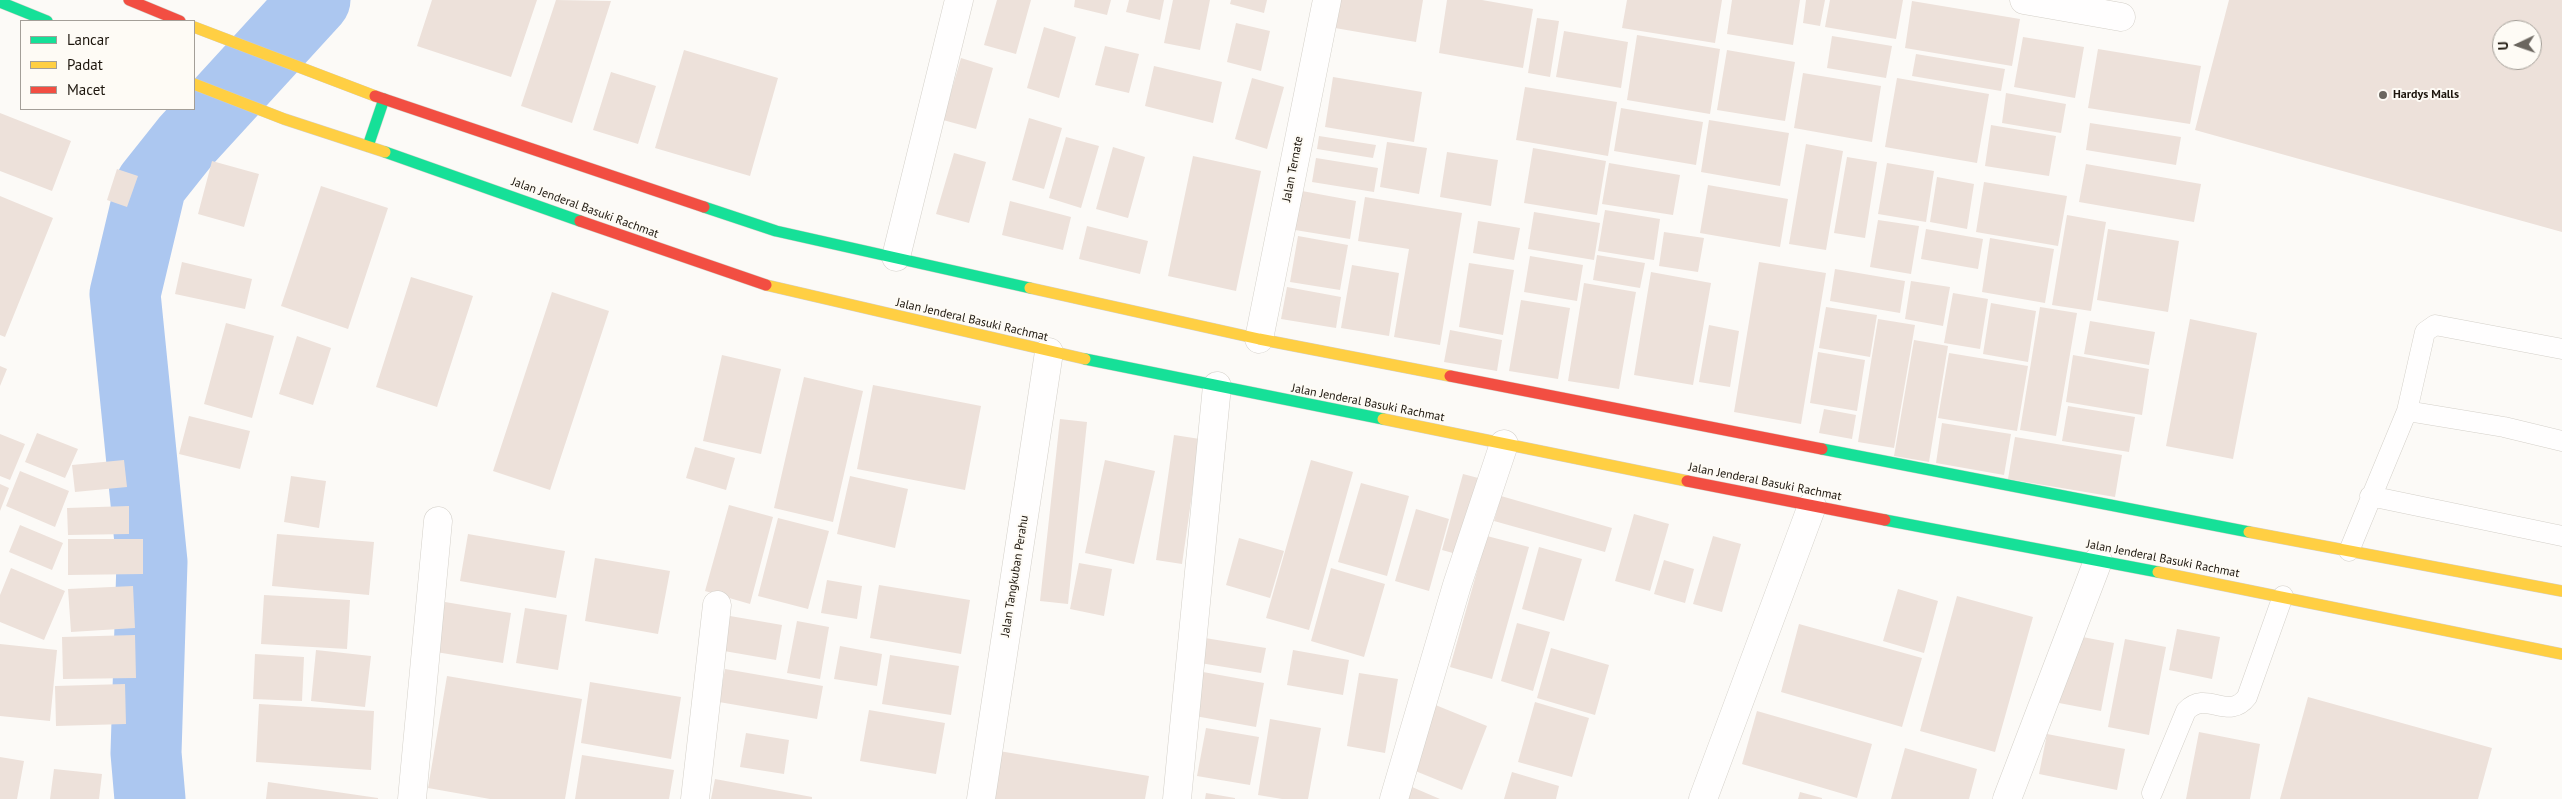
<!DOCTYPE html>
<html>
<head>
<meta charset="utf-8">
<style>
	body { margin:0 }
	#map { position:relative; width:2562px; height:799px; overflow:hidden; background:#fcfaf7; font-family:"PT Sans",sans-serif }
	canvas { display:block }
	.legend { position:absolute; left:20px; top:20px; width:175px; height:90px; box-sizing:border-box; background:#fefbf5; border:1px solid #a49f98; margin:0; padding:6px 9px; list-style:none; font-size:15px; color:#1d160d }
	.legend li { display:flex; align-items:center; gap:10px; height:25px }
	.legend b { width:25px; border:1px solid #a49f98 }
	.north { position:absolute; left:2492px; top:20px; width:50px; height:50px; box-sizing:border-box; background:#fefbf5; border:1px solid #a49f98; border-radius:50%; rotate:267deg; font-size:14px; font-weight:700; line-height:20px; text-align:center; color:#1d160d }
	.north::after { content:''; display:block; margin:auto; width:18px; height:22px; background:#6b665f; clip-path:polygon(50% 0,100% 100%,50% 72%,0 100%) }
</style>
</head>
<body>
<div id="map">
<canvas width="2562" height="799"></canvas>
<ul class="legend">
<li><b style="height:6px;background:#16e098"></b>Lancar</li>
<li><b style="height:6px;background:#ffcf43"></b>Padat</li>
<li><b style="height:6px;background:#f24e42"></b>Macet</li>
</ul>
<div class="north">U</div>
</div>
<script>
const ctx = document.querySelector('canvas').getContext('2d');
ctx.lineJoin = 'round';
function strokePath(path, color, width, dash) { ctx.strokeStyle = color; ctx.lineWidth = width; ctx.lineCap = dash ? 'butt' : 'round'; ctx.setLineDash(dash || []); ctx.stroke(path); }
function paint(path, color) { ctx.fillStyle = color; ctx.fill(path, 'evenodd'); }
function drawText(font, color, halo, rows, align = 'center') {
  ctx.font = font + ' "PT Sans",sans-serif'; ctx.lineWidth = 4; ctx.setLineDash([]); ctx.textBaseline = 'middle'; ctx.strokeStyle = halo; ctx.fillStyle = color; for (const [text, x, y, turn = 0] of rows) {
    ctx.save(); ctx.translate(x, y); ctx.rotate((+turn || 0) * Math.PI / 180); ctx.textAlign = isNaN(turn) ? turn : align; if (halo) ctx.strokeText(text, 0, 0); ctx.fillText(text, 0, 0); ctx.restore();
  }
}
strokePath(new Path2D(`
	M150 799 146 753 152 562 125 294 151 185 186 141 315 0`), '#acc7f0', 71);
paint(new Path2D(`
	M432 0H537L511 77 417 46Z
	M556 0 611 1 572 123 521 106Z
	M997 0H1031L1016 54 984 45Z
	M1075 0H1111L1107 15 1074 7Z
	M1129 0H1164L1160 20 1126 12Z
	M1173 0H1210L1200 50 1164 43Z
	M1231 0H1267L1264 13 1230 4Z
	M1340 0H1423L1416 42 1335 28Z
	M1447 0H1482L1533 9 1523 68 1439 53Z
	M1627 0H1722L1715 43 1622 28Z
	M1732 0H1800L1793 45 1727 34Z
	M1806 0H1825L1820 26 1803 23Z
	M1830 0H1903L1896 39 1825 27Z
	M2229 0H2562V232L2195 130ZM2502 30H2532V60H2502Z
	M1912 1 2020 19 2012 66 1905 48Z
	M1537 18 1559 21 1550 77 1528 73Z
	M1236 23 1270 31 1261 71 1227 62Z
	M1044 27 1076 37 1059 98 1027 88Z
	M1564 31 1628 42 1621 88 1556 77Z
	M1637 35 1720 49 1710 114 1627 100Z
	M1832 36 1892 46 1886 78 1827 68Z
	M2023 37 2084 47 2075 98 2014 87Z
	M1105 46 1139 54 1129 93 1095 85Z
	M2098 49 2201 66 2190 124 2088 108Z
	M684 50 778 78 750 176 655 148Z
	M1727 50 1795 62 1785 121 1717 110Z
	M1916 54 2005 69 2001 91 1912 76Z
	M961 58 993 68 976 129 943 120Z
	M1154 66 1222 82 1213 123 1145 106Z
	M611 72 656 86 638 144 593 130Z
	M1803 73 1881 86 1872 142 1794 128Z
	M1333 77 1422 92 1414 142 1325 127Z
	M1252 78 1284 87 1267 149 1235 139Z
	M1897 78 1989 94 1977 163 1885 147Z
	M1525 87 1617 102 1608 156 1516 140Z
	M2006 93 2066 104 2061 133 2002 123Z
	M1621 108 1703 122 1696 165 1614 151Z
	M0 113 71 141 52 191 0 171Z
	M1029 118 1062 128 1044 189 1012 180Z
	M1709 120 1789 133 1780 186 1701 172Z
	M2090 123 2181 137 2176 165 2086 150Z
	M1991 125 2056 136 2049 176 1985 166Z
	M1319 136 1376 145 1373 158 1317 149Z
	M1066 137 1099 146 1081 208 1049 198Z
	M1387 142 1427 148 1419 194 1380 187Z
	M1806 144 1843 151 1826 250 1789 244Z
	M1113 147 1145 157 1128 218 1096 209Z
	M1533 148 1606 161 1597 215 1524 203Z
	M1447 152 1498 160 1491 206 1440 197Z
	M954 153 986 162 969 223 936 214Z
	M1193 156 1261 171 1236 291 1168 276Z
	M1847 157 1877 162 1865 238 1834 233Z
	M1316 158 1378 168 1374 192 1312 182Z
	M212 161 259 174 244 227 198 214Z
	M1609 163 1680 175 1673 215 1602 204Z
	M1887 163 1934 171 1926 222 1878 214Z
	M2086 164 2201 184 2194 222 2079 202Z
	M117 169 138 176 127 207 107 200Z
	M1937 177 1974 184 1967 229 1930 222Z
	M1984 182 2067 196 2058 246 1976 232Z
	M1708 185 1788 199 1780 247 1700 233Z
	M321 186 388 208 348 329 281 306Z
	M1302 191 1356 201 1350 239 1295 230Z
	M0 196 53 218 5 337 0 335Z
	M1365 197 1462 213 1440 345 1394 337 1409 249 1358 241Z
	M1010 201 1071 217 1063 250 1002 235Z
	M1605 210 1660 219 1654 260 1598 251Z
	M1534 212 1600 223 1594 260 1528 249Z
	M2067 215 2106 222 2091 311 2052 305Z
	M1878 220 1919 226 1911 274 1870 267Z
	M1478 221 1520 228 1514 260 1473 253Z
	M1087 226 1148 241 1140 274 1079 259Z
	M1926 229 1983 239 1978 269 1921 259Z
	M2108 229 2179 241 2168 312 2097 300Z
	M1664 232 1704 238 1698 272 1659 266Z
	M1298 236 1348 245 1340 290 1290 282Z
	M1990 238 2054 249 2045 303 1982 292Z
	M1597 255 1645 263 1640 288 1593 280Z
	M1530 256 1583 265 1577 301 1524 292Z
	M182 262 252 279 245 309 175 294Z
	M1759 262 1826 273 1801 424 1734 412Z
	M1469 263 1514 270 1503 335 1459 327Z
	M1352 265 1399 273 1389 336 1341 328Z
	M1835 269 1905 281 1900 313 1830 301Z
	M1651 272 1711 283 1693 385 1634 375Z
	M411 277 473 296 437 407 376 387Z
	M1911 281 1950 287 1943 326 1905 319Z
	M1584 283 1636 292 1619 389 1568 381Z
	M1287 287 1341 297 1336 328 1281 319Z
	M552 292 609 311 550 490 493 471Z
	M1953 293 1988 299 1980 349 1944 343Z
	M1521 300 1570 308 1558 379 1509 371Z
	M1991 303 2036 311 2028 362 1983 354Z
	M1826 307 1877 315 1870 357 1819 348Z
	M2040 307 2077 313 2056 436 2020 430Z
	M1878 319 1915 325 1894 448 1858 442Z
	M2190 319 2257 333 2233 459 2166 446Z
	M2090 321 2155 332 2149 365 2084 354Z
	M226 323 274 336 252 418 204 404Z
	M1709 325 1739 331 1730 387 1699 382Z
	M1450 330 1502 340 1497 371 1444 362Z
	M297 336 331 348 313 405 279 394Z
	M1914 340 1948 346 1929 462 1894 456Z
	M1818 352 1865 360 1857 411 1810 403Z
	M1949 353 2028 366 2017 431 1938 418Z
	M722 355 781 369 761 454 703 441Z
	M2073 355 2149 369 2142 415 2066 402Z
	M0 366 7 369 0 386Z
	M804 377 863 391 833 522 774 508Z
	M873 385 981 406 965 490 857 469Z
	M2068 406 2135 417 2129 452 2062 441Z
	M1824 409 1856 415 1852 439 1819 433Z
	M189 416 250 431 240 469 179 454Z
	M1060 419 1087 422 1068 604 1040 601Z
	M1942 423 2011 434 2004 475 1936 463Z
	M37 433 78 449 65 478 25 462Z
	M0 434 25 444 10 480 0 476Z
	M1174 435 1200 439 1182 564 1156 560Z
	M2015 437 2122 455 2115 497 2008 479Z
	M695 447 735 458 726 490 686 478Z
	M124 460 127 487 75 492 72 465Z
	M1105 460 1155 471 1134 564 1085 553Z
	M1311 460 1353 472 1309 630 1266 618Z
	M20 471 69 491 55 527 6 506Z
	M1463 474 1482 479 1460 555 1442 550Z
	M291 476 326 481 319 528 284 522Z
	M850 476 908 489 895 548 837 534Z
	M1361 483 1409 496 1387 576 1338 562Z
	M0 484 9 488 0 511Z
	M1501 496 1612 528 1605 552 1494 521Z
	M729 505 773 517 750 604 705 591Z
	M129 506V534L68 535 67 508Z
	M1416 509 1449 519 1429 591 1395 581Z
	M1634 514 1669 524 1650 591 1615 581Z
	M778 518 829 531 808 609 758 596Z
	M20 525 63 543 52 570 9 552Z
	M277 534 374 542 369 595 272 586Z
	M468 534 565 551 556 598 460 581Z
	M1487 536 1529 547 1492 679 1450 667Z
	M1713 536 1741 544 1722 612 1693 604Z
	M1239 538 1284 551 1270 598 1226 585Z
	M68 539H143V574L68 575Z
	M1539 547 1582 559 1564 621 1522 609Z
	M595 558 670 571 658 634 585 621Z
	M1664 560 1694 569 1685 603 1654 594Z
	M1079 563 1112 569 1104 616 1070 609Z
	M11 568 65 591 44 640 0 622V595Z
	M1331 568 1385 584 1364 657 1311 641Z
	M827 580 862 586 857 619 821 613Z
	M879 585 970 600 961 654 870 638Z
	M133 586 135 628 71 632 68 589Z
	M1898 589 1938 601 1924 653 1883 641Z
	M264 595 350 600 347 649 261 644Z
	M1957 596 2033 617 1995 752 1920 731Z
	M445 602 511 613 503 663 436 652Z
	M525 608 567 615 558 670 516 663Z
	M730 616 782 625 776 660 724 651Z
	M797 621 829 627 820 679 787 673Z
	M1517 623 1550 632 1533 691 1501 681Z
	M1799 624 1922 658 1902 727 1781 692Z
	M2177 629 2220 637 2212 679 2169 670Z
	M135 635 136 678 63 679 62 637Z
	M2072 635 2114 643 2101 711 2059 703Z
	M1205 638 1266 648 1261 673 1200 663Z
	M2125 639 2166 647 2149 735 2108 727Z
	M0 644 57 650 50 721 0 716Z
	M840 646 882 654 877 686 834 679Z
	M1551 648 1609 665 1595 715 1537 698Z
	M316 650 371 656 365 707 311 701Z
	M1293 650 1349 660 1343 695 1287 685Z
	M255 654 304 657 302 701 253 699Z
	M890 655 959 666 951 715 882 704Z
	M725 669 823 686 817 719 719 702Z
	M1203 672 1264 683 1256 727 1195 716Z
	M1359 673 1398 679 1385 753 1347 746Z
	M447 676 582 699 565 799H490L428 788Z
	M590 682 681 697 671 759 581 743Z
	M125 684 126 724 56 726 55 686Z
	M2308 697 2492 748 2478 799H2280Z
	M1535 702 1589 718 1572 777 1518 762Z
	M259 704 374 711 371 770 256 762Z
	M1433 704 1487 726 1462 790 1408 768Z
	M869 710 945 723 936 774 860 761Z
	M1757 711 1872 744 1857 798 1742 764Z
	M1270 719 1321 728 1308 799H1282L1258 795Z
	M1206 728 1259 737 1250 785 1197 776Z
	M2199 732 2260 744 2250 799H2186Z
	M746 733 789 740 784 774 740 767Z
	M2047 734 2125 749 2117 790 2039 774Z
	M1905 748 1977 769 1969 799H1891Z
	M999 751 1149 776 1145 799H992Z
	M582 755 674 770 669 799H575Z
	M0 757 24 761 17 799H0Z
	M54 769 102 774 99 799H50Z
	M1512 772 1559 786 1556 799H1504Z
	M715 779 812 797V799H711Z
	M268 782 378 798V799H266Z
	M1412 787 1440 799H1407Z
	M1800 792 1822 798V799H1798Z
	M1206 793 1235 798V799H1205Z`), '#ede1da');
const lane = new Path2D(`
	M2407 411 2425 332 2435 325 2562 349
	M2370 496 2562 536
	M2349 551 2407 411 2504 427 2562 441
	M2152 793 2186 711C2207 689 2228 722 2247 697L2283 596`);
const street = new Path2D(`
	M2024 0 2121 17
	M896 257 959 0
	M1259 339 1327 0
	M412 799 438 521
	M695 799 717 605
	M981 799 1049 352
	M1177 799 1217 386
	M1394 799 1457 585 1504 444
	M1703 799 1812 506
	M2007 799 2098 561`);
const fast = new Path2D(`
	M0 2 47 21
	M368 146 384 99
	M385 152 580 221
	M704 207 776 231 1030 288
	M1085 359 1383 419
	M1822 449 2249 532
	M1885 520 2158 572`);
const slow = new Path2D(`
	M194 27 375 96
	M194 84 284 119 385 152
	M766 285 1085 359
	M1030 288 1259 339 1450 376
	M1383 419 1687 481
	M2249 532 2562 591
	M2158 572 2562 654`);
const jam = new Path2D(`
	M129 0 180 21
	M375 96 704 207
	M580 221 766 285
	M1450 376 1822 449
	M1687 481 1885 520`);
strokePath(lane, '#d4d0c9', 21);
strokePath(street, '#d4d0c9', 29);
strokePath(fast, '#d4d0c9', 12);
strokePath(slow, '#d4d0c9', 12);
strokePath(jam, '#d4d0c9', 12);
strokePath(lane, '#fffefe', 20);
strokePath(street, '#fffefe', 28);
strokePath(fast, '#16e098', 11);
strokePath(slow, '#ffcf43', 11);
strokePath(jam, '#f24e42', 11);
for (const [x, y, r, color] of [
	[2383,95,5,"#6b665f"]
]) { const dot = new Path2D(); dot.arc(x, y, r, 0, 2 * Math.PI); ctx.fillStyle = color; ctx.fill(dot); strokePath(dot, '#fefbf5', 2); }
drawText('bold 12px', '#1d160d', '#fefbf5', [
	["Hardys Malls",2393,95]
], 'left');
drawText('12px', '#1d160d', '#fefbf5', [
	["Jalan Ternate",1293,169,-79],
	["Jalan Jenderal Basuki Rachmat",585,208,20],
	["Jalan Jenderal Basuki Rachmat",972,320,13],
	["Jalan Jenderal Basuki Rachmat",1368,403,11],
	["Jalan Jenderal Basuki Rachmat",1765,482,11],
	["Jalan Jenderal Basuki Rachmat",2163,559,11],
	["Jalan Tangkuban Perahu",1015,576,-81]
]);
</script>
</body>
</html>
